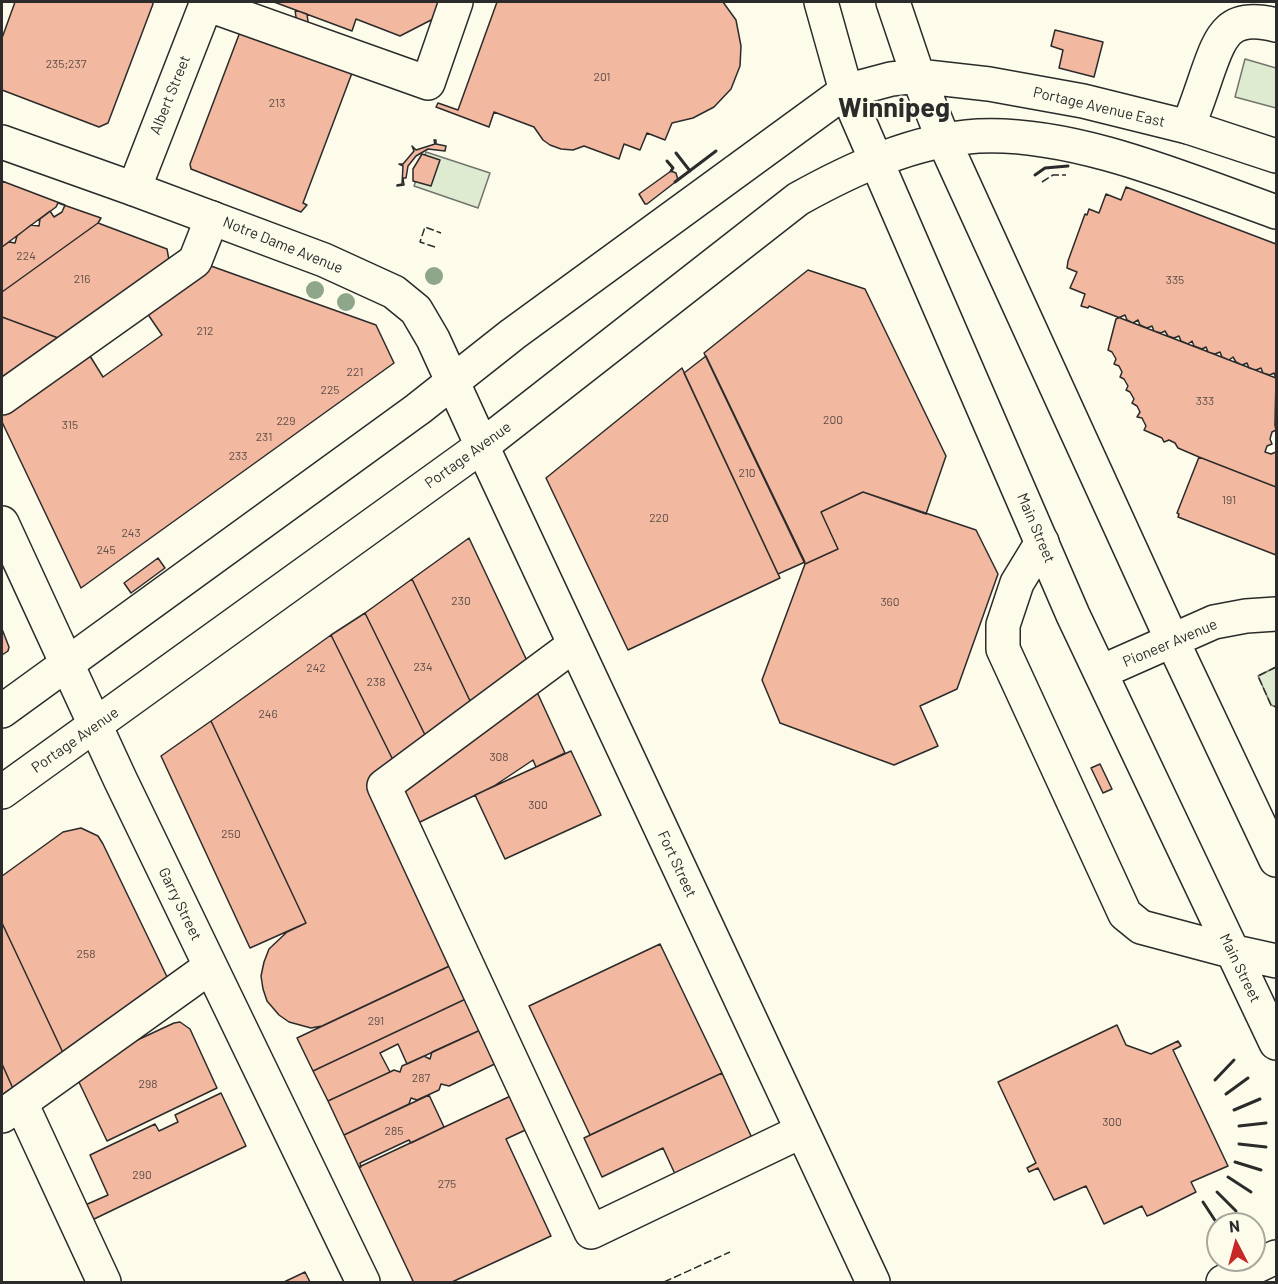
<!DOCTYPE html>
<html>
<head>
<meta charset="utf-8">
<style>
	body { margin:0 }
	#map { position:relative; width:1278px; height:1284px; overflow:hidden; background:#fdfbea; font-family:Barlow,sans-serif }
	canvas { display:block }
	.frame { position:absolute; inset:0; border:3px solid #2b2b2b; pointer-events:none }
	.north { position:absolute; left:1206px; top:1212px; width:60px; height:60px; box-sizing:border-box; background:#fdfbea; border:2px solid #a9a89e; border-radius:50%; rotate:354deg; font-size:16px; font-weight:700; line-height:24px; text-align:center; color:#2b2b2b }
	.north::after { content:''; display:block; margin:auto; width:21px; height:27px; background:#c62828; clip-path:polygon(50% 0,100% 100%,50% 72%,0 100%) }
</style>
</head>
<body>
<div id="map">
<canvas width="1278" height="1284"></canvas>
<div class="frame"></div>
<div class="north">N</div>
</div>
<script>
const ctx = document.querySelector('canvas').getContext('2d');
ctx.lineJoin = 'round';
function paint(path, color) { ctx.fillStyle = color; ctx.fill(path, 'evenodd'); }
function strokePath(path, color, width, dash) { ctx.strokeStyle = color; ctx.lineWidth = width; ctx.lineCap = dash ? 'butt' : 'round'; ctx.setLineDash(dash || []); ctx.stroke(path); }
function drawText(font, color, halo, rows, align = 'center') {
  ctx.font = font + ' Barlow,sans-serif'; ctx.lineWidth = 4.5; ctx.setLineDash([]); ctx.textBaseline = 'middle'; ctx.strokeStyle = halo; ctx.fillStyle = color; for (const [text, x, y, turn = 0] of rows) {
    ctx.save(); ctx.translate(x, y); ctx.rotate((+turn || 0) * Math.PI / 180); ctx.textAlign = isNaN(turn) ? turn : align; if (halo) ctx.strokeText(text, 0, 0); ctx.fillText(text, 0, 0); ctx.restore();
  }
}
const green = new Path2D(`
	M1245 59 1276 68V108L1235 97Z
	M426 152 490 173 478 208 414 186Z
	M1276 667V707L1271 705 1258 676Z`);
paint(green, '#deebd1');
strokePath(green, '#74746e', 1.5);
const building = new Path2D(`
	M15 2H152L153 4 108 123 99 127 2 90V38Z
	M274 2H441L435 18 400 36 356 19 352 31Z
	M497 2H723L736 20 741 46 740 66 731 89 714 107 693 118 672 123 665 140 647 133 640 150 624 144 619 159 584 146 573 150 561 149 550 145 543 140 534 127 494 112 489 127 436 107 438 103 458 110Z
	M295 10 307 14 313 58 301 54Z
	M1055 30 1103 42 1094 77 1059 68 1063 50 1051 46Z
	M240 32 352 73 303 203 307 205 301 212 191 169 190 164Z
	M434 140H436V144L446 146 445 151 428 149 416 156 408 166 406 178H403L404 185 397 186V185L402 184 403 166 399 164H403L414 151 412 146 416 150 435 144Z
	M422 154 440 160 431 186 413 181V169Z
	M671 171 676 173 678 180 647 204H645L639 194Z
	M2 181 65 205 62 212 54 217 50 211 2 247Z
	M1126 187 1276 244V378L1089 306 1088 308 1081 306 1085 294 1070 288 1077 272 1067 268 1068 261 1085 214 1087 215 1089 209 1099 213 1106 194 1121 200Z
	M58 203 101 218 98 223 2 292V247L9 242 15 243 17 236 31 225 39 226 40 219 56 207Z
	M98 223 167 249 169 260 61 339 2 317V292Z
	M211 266 376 325 394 363 81 588 2 422V414L5 412 6 414 90 356 103 377 162 335 147 313 208 270 207 269Z
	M808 270 865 289 946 456 926 514 863 492 821 512 838 549 805 564 704 353Z
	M1125 315 1127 320 1133 323 1138 320 1140 325 1147 328 1152 326 1154 331 1161 333 1165 331 1168 336 1174 338 1179 336 1181 341 1188 344 1192 341 1194 346 1202 349 1206 347 1208 352 1215 354 1220 352 1222 357 1229 360 1233 357 1236 362 1242 365 1247 363 1249 368 1256 370 1261 368 1263 373 1270 375 1274 373 1276 378 1275 425 1276 430 1272 432 1270 439 1272 444 1267 446 1265 452 1271 454 1276 452V487L1199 457 1178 448 1175 443 1169 440 1164 442 1162 438 1144 430 1146 426 1142 418 1137 417 1140 412 1137 406 1132 403 1134 399 1130 392 1126 390 1128 386 1124 379 1120 377 1122 372 1119 366 1114 364 1116 359 1112 352 1108 350 1116 319Z
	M2 317 61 339 2 382Z
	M706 356 805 562 778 574 684 373Z
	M682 368 780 578 628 650 546 478Z
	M1199 457 1276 487V555L1178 517 1179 514 1177 513Z
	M863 492 976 530 998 574 957 689 920 706 938 746 894 765 780 723 762 680 805 564 838 549 821 512Z
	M469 538 529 665 472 705 412 579Z
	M158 558 165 568 131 593 124 583Z
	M412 579 472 705 427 739 365 613Z
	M365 613 427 739 394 762 331 635Z
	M2 629 9 647 8 651 2 655Z
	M331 635 394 762 462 960 322 1026 311 1028 289 1022 279 1015 267 1001 263 989 261 976 264 962 269 949 287 932 306 923 211 721Z
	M537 692 565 753 536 767 533 760 494 786 418 823 400 784Z
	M211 721 306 923 250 948 161 756Z
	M571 751 601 815 505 859 475 795Z
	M1100 764 1112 789 1103 793 1091 768Z
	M81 828 98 836 103 844 171 985 65 1057 2 923V876L63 832Z
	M2 923 65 1057 15 1093 2 1064Z
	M660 944 722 1073 590 1135 529 1006Z
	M456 963 472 996 313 1071 297 1038Z
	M472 996 487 1027 407 1064 398 1044 380 1053 390 1072 328 1101 313 1071Z
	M180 1022 190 1029 217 1088 107 1141 77 1078 118 1049 174 1023Z
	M1117 1025 1126 1045 1151 1054 1178 1041 1181 1046 1173 1050 1228 1166 1191 1182 1196 1192 1152 1214 1147 1216 1142 1206 1104 1224 1086 1186 1054 1200 1038 1168 1029 1172 1027 1168 1036 1163 998 1082Z
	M487 1027 503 1060 449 1086 441 1084 439 1090 417 1100 411 1098 409 1104 344 1135 328 1101 390 1072 394 1070 400 1072 402 1066 424 1056 430 1059 432 1052Z
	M2 1064 15 1093 2 1102Z
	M722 1073 752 1138 675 1174 663 1148 602 1177 584 1138Z
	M221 1093 246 1146 90 1221 83 1206 108 1195 90 1155 155 1124 159 1131 178 1122 175 1115Z
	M517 1093 532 1127 506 1139 551 1236 452 1282H411L413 1281 359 1167Z
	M429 1095 444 1127 411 1143 409 1140 360 1163 361 1167H359L344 1135Z
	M305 1272 310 1282H284Z`);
paint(building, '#f2b8a0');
strokePath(building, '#2b2b2b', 1.5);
const minor = new Path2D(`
	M206 4 428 83 456 2
	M1188 127C1195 109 1201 92 1207 74 1221 34 1229 13 1276 25
	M134 189 207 2
	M2 398 195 261 212 218
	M482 446 873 1282
	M2 523 120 779 363 1282
	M1042 542 1017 583 1003 625V649L1125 914 1141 927 1231 951
	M574 645 384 786 591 1232 802 1131
	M21 1103 104 1282
	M2 1116 210 967
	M1223 1282 1276 1257`);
const major = new Path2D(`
	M821 2 846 91 1073 615 1276 1043
	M893 2 918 76 944 141 1172 640 1276 860
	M2 142 134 189 324 260 394 292 416 310 433 339 482 446
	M1101 672 1214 622 1246 616 1276 614
	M2 711 418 409 513 334 846 91 891 79 918 76 989 84 1083 101 1188 127 1276 156
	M2 792 482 446 798 199C852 169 914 140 978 136 1073 131 1187 180 1276 212
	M1231 951 1276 961`);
strokePath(minor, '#2b2b2b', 36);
strokePath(major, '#2b2b2b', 36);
strokePath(minor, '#fdfbea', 33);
strokePath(major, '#fdfbea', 33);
strokePath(new Path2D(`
	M1042 182 1053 175H1066
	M435 247 420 242 425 227 441 233
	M1276 667 1258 676 1271 705 1276 707
	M664 1282 730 1252`), '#2b2b2b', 1.5, [8, 3]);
strokePath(new Path2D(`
	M676 153 690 171
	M667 161 673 168 671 171
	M1035 175 1045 168 1068 166
	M675 182 716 151
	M1215 1080 1234 1060
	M1226 1094 1248 1078
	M1234 1110 1260 1099
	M1239 1126 1266 1123
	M1239 1144 1266 1147
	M1235 1162 1261 1170
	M1228 1177 1251 1192
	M1217 1192 1236 1211
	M1203 1202 1218 1225`), '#2b2b2b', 3);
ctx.fillStyle = '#8ea78a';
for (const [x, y] of [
	[434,276],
	[315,290],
	[346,302]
]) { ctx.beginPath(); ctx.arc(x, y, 9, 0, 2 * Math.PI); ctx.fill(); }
drawText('12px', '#5d4e48', null, [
	["235;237",66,64],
	["201",602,77],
	["213",277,103],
	["224",26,256],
	["216",82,279],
	["335",1175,280],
	["212",205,331],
	["221",355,372],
	["225",330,390],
	["333",1205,401],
	["200",833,420],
	["229",286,421],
	["315",70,425],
	["231",264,437],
	["233",238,456],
	["210",747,473],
	["191",1229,500],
	["220",659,518],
	["243",131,533],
	["245",106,550],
	["230",461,601],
	["360",890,602],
	["234",423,667],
	["242",316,668],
	["238",376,682],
	["246",268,714],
	["308",499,757],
	["300",538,805],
	["250",231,834],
	["258",86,954],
	["291",376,1021],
	["287",421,1078],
	["298",148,1084],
	["300",1112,1122],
	["285",394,1131],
	["290",142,1175],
	["275",447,1184]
]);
drawText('15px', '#2b2b2b', '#fdfbea', [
	["Albert Street",170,95,-68],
	["Portage Avenue East",1099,107,13],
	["Notre Dame Avenue",283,245,22],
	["Portage Avenue",468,455,-36],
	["Main Street",1036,528,67],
	["Pioneer Avenue",1170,643,-23],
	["Portage Avenue",75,740,-35],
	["Fort Street",677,864,65],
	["Garry Street",180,904,64],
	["Main Street",1240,968,64]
]);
drawText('bold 27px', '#2b2b2b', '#fdfbea', [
	["Winnipeg",894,108]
]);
</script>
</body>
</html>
